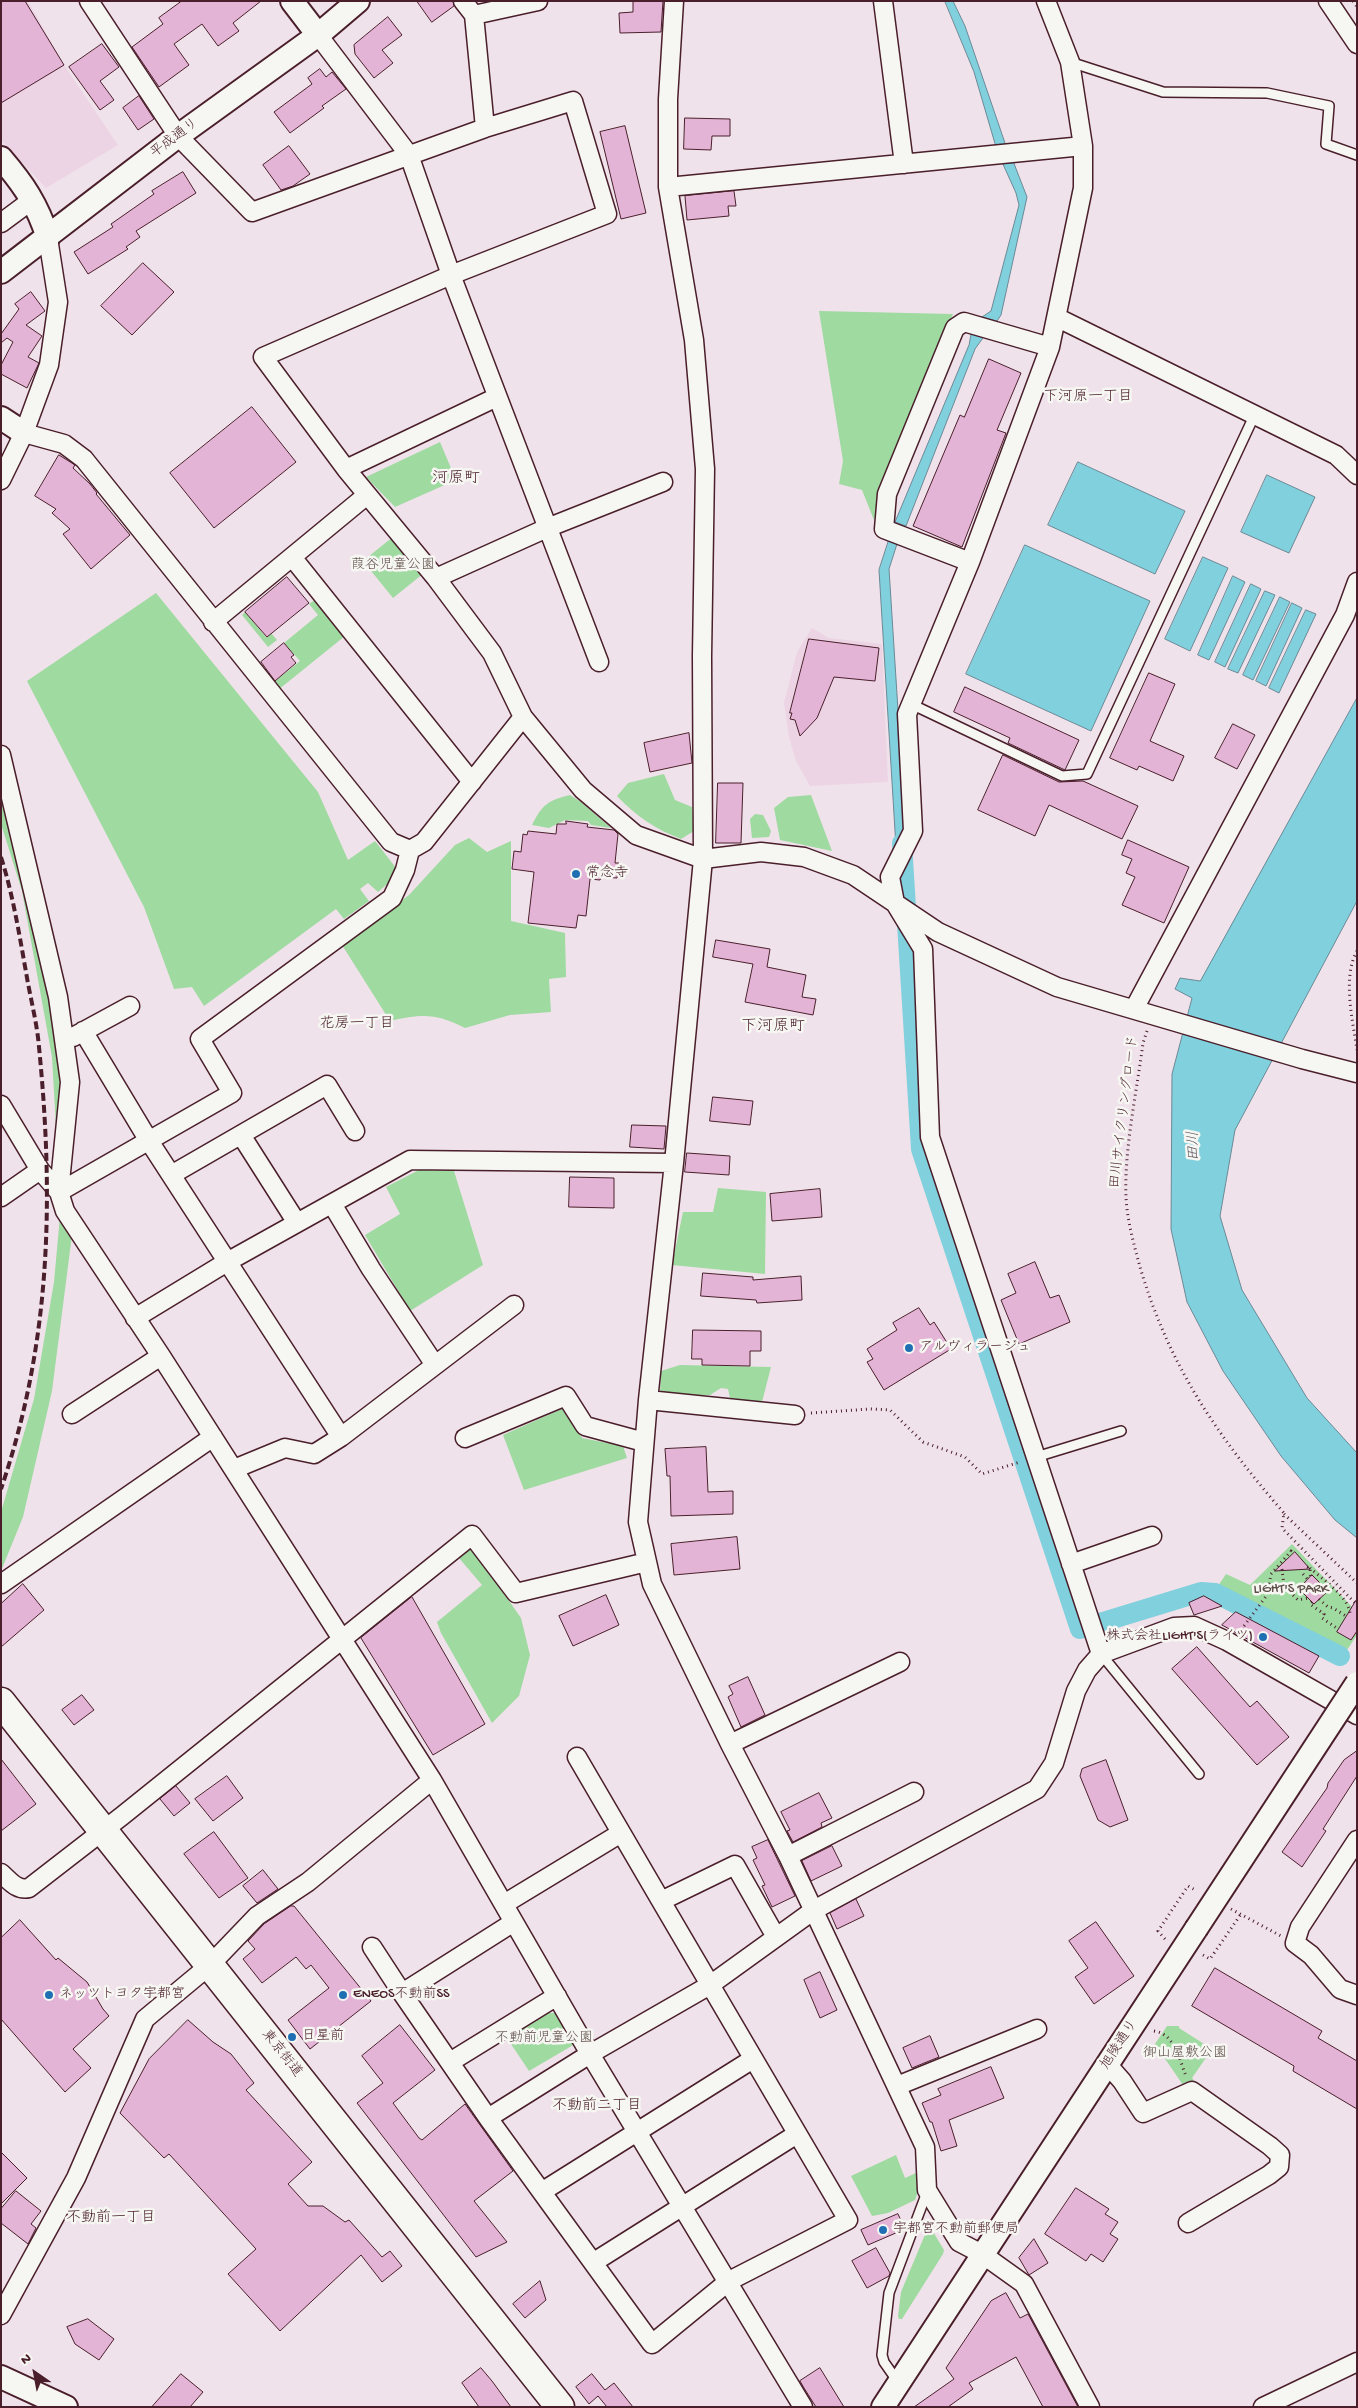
<!DOCTYPE html>
<html>
<head>
<meta charset="utf-8">
<style>
	body { margin:0 }
	#map { position:relative; width:1358px; height:2408px; overflow:hidden; background:#f0e2ea; font-family:"Gochi Hand",sans-serif }
	canvas { display:block }
	.frame { position:absolute; inset:0; border:2px solid #4a1f2b; pointer-events:none }
	.north { position:absolute; left:10px; top:2348px; width:50px; height:50px; -webkit-text-stroke:4px #f6f6f2; paint-order:stroke; rotate:327deg; font-size:14px; font-weight:700; line-height:20px; text-align:center; color:#4a1f2b }
	.north::after { content:''; display:block; margin:auto; width:18px; height:22px; background:#4a1f2b; clip-path:polygon(50% 0,100% 100%,50% 72%,0 100%) }
</style>
</head>
<body>
<div id="map">
<canvas width="1358" height="2408"></canvas>
<div class="frame"></div>
<div class="north">N</div>
</div>
<script>
const ctx = document.querySelector('canvas').getContext('2d');
ctx.lineJoin = 'round';
function paint(path, color) { ctx.fillStyle = color; ctx.fill(path, 'evenodd'); }
function strokePath(path, color, width, dash) { ctx.strokeStyle = color; ctx.lineWidth = width; ctx.lineCap = dash ? 'butt' : 'round'; ctx.setLineDash(dash || []); ctx.stroke(path); }
function drawText(font, color, halo, rows, align = 'center') {
  ctx.font = font + ' "Gochi Hand","Klee One",sans-serif'; ctx.lineWidth = 5; ctx.setLineDash([]); ctx.textBaseline = 'middle'; ctx.strokeStyle = halo; ctx.fillStyle = color; for (const [text, x, y, turn = 0] of rows) {
    ctx.save(); ctx.translate(x, y); ctx.rotate((+turn || 0) * Math.PI / 180); ctx.textAlign = isNaN(turn) ? turn : align; if (halo) ctx.strokeText(text, 0, 0); ctx.fillText(text, 0, 0); ctx.restore();
  }
}
paint(new Path2D(`
	M1 1H28L64 65 118 145 46 188 1 140Z
	M812 628 829 638 882 644 888 782 810 786 796 761 789 737 784 703 797 652Z`), '#ecd4e4');
paint(new Path2D(`
	M819 311 953 314 882 489 874 520 862 490 839 484 843 461Z
	M440 442 456 480 395 507 366 477Z
	M394 536 424 573 393 598 363 561Z
	M156 593 318 792 348 860 375 841 400 873 378 892 368 883 360 889 369 901 344 919 336 909 204 1006 192 987 174 989 144 907 27 681Z
	M316 599 345 636 278 690 273 683 300 661 284 643 318 615 309 604Z
	M245 612 266 637 271 633 277 640 268 647 242 615Z
	M664 774 675 800 692 807 694 831 681 839C655 829 636 816 617 796L628 783Z
	M1 776 48 975 62 1086 57 1146 52 1057 22 891 1 824Z
	M570 795 581 802 611 828 591 825 588 821 565 820 549 828 532 825C542 805 548 800 570 795Z
	M811 795 832 851 780 840 774 808 788 797Z
	M755 814 763 815 771 831 769 837 752 838 750 819Z
	M469 838 487 852 511 841V921L565 933 566 977 549 979 551 1012 510 1015 465 1028C435 1013 423 1014 390 1021L342 945 409 895 455 845Z
	M419 1170 454 1171 483 1265 410 1311 365 1235 400 1214 386 1187Z
	M718 1188 766 1192 765 1274 672 1265 683 1212H713Z
	M60 1216 72 1235 52 1391 23 1517 1 1571V1512L34 1399 54 1282Z
	M680 1365 771 1367 762 1402 730 1398 728 1389 721 1388 710 1395H660L661 1371Z
	M566 1407 582 1438 623 1446 627 1458 524 1490 503 1435Z
	M1292 1544 1357 1612V1635L1345 1653 1216 1589 1226 1574 1250 1585Z
	M472 1548 521 1618 530 1655 519 1696 492 1723 441 1633 437 1622 482 1585 459 1558Z
	M548 2013H557L575 2044 529 2071 507 2038Z
	M1167 2026H1179V2028L1212 2049 1192 2078 1196 2083 1185 2088 1155 2044Z
	M896 2155 905 2178 918 2172 919 2189 915 2200 888 2213 872 2216 851 2176Z
	M929 2225 944 2250 943 2254 902 2319H899L898 2316 901 2292Z`), '#9fdaa1');
const water = new Path2D(`
	M945 1H953L965 26 1006 146 996 147 974 72Z
	M1013 161 1027 197 1001 315 997 321 982 317 991 311 1019 205 1016 193 1002 162Z
	M972 331 985 335 975 349 906 526 895 522 969 345Z
	M1078 462 1185 511 1155 574 1048 525Z
	M1267 475 1315 497 1289 553 1241 532Z
	M889 540 897 544 889 569 906 836 896 847 879 570Z
	M1025 545 1150 601 1091 731 966 674Z
	M1203 557 1228 568 1190 651 1165 639Z
	M1233 576 1245 582 1209 660 1198 655Z
	M1251 584 1261 589 1225 667 1215 662Z
	M1265 591 1275 595 1238 673 1228 669Z
	M1280 597 1290 602 1253 680 1243 675Z
	M1292 603 1302 608 1266 686 1256 681Z
	M1306 610 1316 614 1279 693 1269 688Z
	M1357 698V901L1235 1130 1220 1216 1242 1290 1307 1398 1357 1453V1538L1335 1520 1281 1456 1223 1371 1187 1302 1171 1229 1172 1074 1192 998 1175 989 1180 978 1200 981Z`);
paint(water, '#81d0dd');
strokePath(water, '#6b8996', 1);
strokePath(new Path2D(`
	M902 843 921 1149 1080 1629 1201 1592 1215 1593 1340 1656`), '#81d0dd', 20);
const building = new Path2D(`
	M1 1H25L64 65 1 103Z
	M182 1H261L233 23 239 31 218 46 202 24 174 44 189 65 159 87 132 47 163 24 159 18Z
	M417 1H453L454 6 432 22Z
	M663 1 661 32 620 33 619 13 633 12V2Z
	M388 17 402 35 382 50 393 63 374 78 355 54 354 45Z
	M102 44 119 67 100 81 114 100 100 110 69 67Z
	M320 69 326 77 332 72 346 89 322 106 324 108 290 133 274 112 312 84 308 78Z
	M139 96 154 119 138 130 123 108Z
	M685 118 730 119V136H712L711 150 684 149Z
	M625 126 646 213 621 219 600 132Z
	M289 146 310 174 293 186 281 190 263 165Z
	M183 172 196 193 136 231 140 237 126 247 128 249 88 274 74 252 113 227 111 224 154 194 152 191Z
	M734 191 736 206H728L729 216 687 220 685 196Z
	M143 263 174 292 132 335 101 306Z
	M31 292 45 311 26 325 42 336 28 357 39 363 27 388 1 374V365L13 342 7 338 1 343V334L19 309 15 304Z
	M989 359 1021 373 997 430 1006 433 962 547 913 526 960 415 964 417Z
	M252 407 296 462 214 528 170 473Z
	M59 455 75 465 73 468 90 484 97 493 96 494 130 535 91 569 63 534 70 529 52 513 56 509 35 496Z
	M287 577 309 603 267 637 245 612Z
	M809 639 879 648 875 681 834 677 817 718 800 736 795 720 790 719 792 713H790Z
	M284 643 294 655 291 657 296 663 275 681 261 662Z
	M1149 673 1175 684 1150 741 1184 756 1173 781 1139 766 1137 770 1110 758Z
	M965 687 1079 740 1065 770 1008 743 1010 738 954 712Z
	M1233 724 1255 735 1237 769 1215 758Z
	M689 733 692 763 650 772 644 743Z
	M1003 755 1059 782 1083 781 1138 806 1122 839 1049 805 1035 836 978 810Z
	M718 783H743L741 843H716Z
	M566 821 588 824 587 827 614 830 618 834 615 863H619L617 878 601 877 600 880 590 879 586 916 578 915 576 928 528 923 534 872 512 869 514 851 521 852 523 834 527 835 528 831 556 834 557 824H566Z
	M1128 840 1189 867 1164 923 1122 905 1135 877 1126 873 1132 859 1122 855Z
	M716 940 770 949 767 967 806 975 802 997 816 999 813 1015 745 1002 753 964 713 957Z
	M713 1097 753 1101 750 1125 710 1121Z
	M632 1125 666 1126 664 1149 630 1147Z
	M687 1153 730 1156 729 1175 685 1172Z
	M570 1177 614 1178V1208L569 1207Z
	M820 1189 822 1217 772 1221 770 1194Z
	M1035 1262 1050 1298 1059 1295 1070 1322 1019 1344 1001 1300 1016 1293 1008 1274Z
	M703 1273 753 1277V1280L801 1276 802 1300 757 1303 756 1300 701 1296Z
	M919 1308 930 1325 934 1322 951 1349 884 1390 867 1362 873 1359 867 1349 897 1330 893 1323Z
	M693 1330 761 1331V1351H750V1366L702 1365V1359H692Z
	M706 1447 708 1492 733 1491V1514L671 1516 670 1476H667L665 1449Z
	M737 1537 740 1569 674 1575 671 1544Z
	M1295 1552 1310 1569 1275 1571Z
	M1312 1575 1328 1591 1314 1604 1299 1589Z
	M23 1584 44 1610 1 1647V1604Z
	M606 1595 619 1625 573 1646 559 1616Z
	M1204 1596 1222 1606 1194 1615 1189 1603Z
	M412 1597 485 1724 433 1755 361 1638Z
	M1357 1599V1631L1351 1640 1337 1632Z
	M1236 1612 1319 1656 1309 1673 1222 1625Z
	M1197 1647 1250 1707 1257 1701 1289 1737 1257 1765 1172 1669Z
	M748 1677 765 1715 741 1727 728 1697 733 1694 729 1686Z
	M82 1695 94 1710 74 1725 62 1710Z
	M1357 1751V1776L1323 1829 1326 1831 1302 1867 1282 1852 1327 1788 1328 1783 1344 1760Z
	M1 1759 36 1804 1 1831Z
	M1106 1760 1128 1820 1110 1827 1098 1820 1080 1776 1082 1769Z
	M227 1776 243 1798 213 1821 195 1799Z
	M176 1786 190 1803 174 1816 160 1799Z
	M819 1793 832 1818 821 1823 822 1827 793 1842 787 1831 790 1830 781 1812Z
	M214 1832 248 1878 219 1898 184 1854Z
	M768 1840 795 1896 772 1907 762 1886 765 1885 753 1860 757 1858 752 1847Z
	M832 1846 842 1866 811 1881 802 1861Z
	M263 1870 278 1889 257 1903 243 1886Z
	M856 1899 864 1916 837 1929 830 1913Z
	M291 1906H294L371 2001 310 2049 288 2020 329 1988 311 1965 306 1969 296 1957 262 1983 243 1959 255 1949 248 1941 264 1924Z
	M20 1920 56 1960 58 1958 87 1982 103 2009 109 2016 73 2049 91 2068 65 2092 1 2019V1938Z
	M1096 1922 1134 1976 1094 2004 1075 1977 1088 1968 1069 1941Z
	M1215 1968 1322 2031 1318 2038 1357 2061V2109L1293 2071 1294 2066 1192 2006Z
	M820 1972 837 2010 820 2018 804 1980Z
	M188 2020 213 2042 231 2054 254 2083 246 2090 312 2162 288 2184 308 2206H323L345 2222 349 2220 382 2257 390 2251 402 2266 382 2282 361 2255 280 2331 228 2274 256 2249 169 2154 164 2158 120 2113 149 2059Z
	M400 2025 435 2070 393 2103 419 2138 422 2140 465 2104 513 2171 474 2201 507 2242 476 2257 357 2103 383 2083 362 2056Z
	M930 2036 939 2057 912 2068 903 2048Z
	M991 2067 1004 2098 949 2120 957 2146 941 2151 932 2122H930L922 2103 941 2095 938 2089Z
	M1 2152 27 2178 1 2204Z
	M1076 2188 1109 2209 1105 2214 1118 2222 1110 2234 1118 2239 1103 2262 1091 2254 1086 2261 1045 2234Z
	M16 2191 41 2211 31 2224 36 2228 28 2244 1 2223V2209Z
	M898 2214 905 2229 868 2245 861 2230Z
	M1034 2239 1048 2263 1029 2275 1019 2258Z
	M876 2248 890 2273 889 2276 867 2288 852 2261Z
	M540 2281 546 2300 525 2318 513 2304Z
	M1006 2293 1020 2318 1028 2314 1078 2407H1043L1016 2357 969 2383 973 2389 948 2407H914L954 2379 946 2368 991 2301Z
	M88 2319 114 2339 99 2360 75 2344 67 2327Z
	M481 2368 492 2381 511 2407H479L462 2383Z
	M820 2368 844 2407H816L804 2388 800 2381Z
	M181 2374 203 2392 190 2407H152Z
	M592 2374 605 2390 614 2383 633 2407H607L598 2396 589 2404 576 2387Z`);
paint(building, '#e3b4d6');
strokePath(building, '#4a1f2b', 1);
const service = new Path2D(`
	M1070 62 1163 92 1267 93 1329 106 1326 144 1357 155
	M911 704 1062 776 1087 774 1255 414
	M1036 1457 1121 1431
	M1101 1654 1199 1774
	M898 2382 884 2362 882 2355 889 2293 927 2192`);
const minor = new Path2D(`
	M89 1 178 136 252 212 485 128 573 101 607 214 451 275 263 357 346 469 436 578 492 653 523 717 583 790 636 835 703 859 761 852 804 857 853 875 938 932 1057 987 1302 1059 1357 1073
	M463 1 474 15
	M674 1 668 99V187L694 340 705 469 702 656 703 859 674 1163 648 1400 638 1522 652 1584 730 1744 788 1856 925 2147 927 2190 959 2242 982 2254 1024 2284 1090 2407
	M883 1 904 164
	M1046 1 1070 62 1083 146V188L1050 347 970 562 907 714 913 831 890 877 895 903 923 949 930 1137 1101 1654
	M1328 1 1357 44
	M318 35 409 155 451 275 599 662
	M485 128 474 15 538 1
	M668 187 1083 146
	M1 223 32 200
	M1058 318 1336 455 1357 475
	M24 433 64 444 84 459 391 842 410 850
	M346 469 497 397
	M1 480 24 433 49 365 58 302 48 238
	M292 557 472 782
	M970 562 884 529 887 494 955 328 964 322 1050 347
	M436 578 547 528 663 482
	M213 622 367 495
	M1 755 58 997 70 1082 59 1192
	M1134 1009 1345 615 1357 582
	M83 1031 149 1141 341 1437
	M73 1037 130 1006
	M1 1105 40 1170 59 1192 65 1211 161 1356 432 1780 590 2054 803 2407
	M241 1135 297 1223
	M171 1175 327 1085 355 1131
	M59 1192 232 1093 200 1039 392 898 405 870 410 850 424 842 523 717
	M1 1197 40 1170
	M332 1204 371 1269 435 1365
	M135 1318 227 1262 410 1160 674 1163
	M648 1400 795 1415
	M72 1414 161 1356
	M465 1438 566 1396 585 1426 644 1442
	M234 1469 285 1448 314 1454 341 1437 514 1305
	M1071 1564 1152 1536
	M1 1584 213 1437
	M730 1744 900 1662
	M577 1757 661 1901 735 1865 776 1937
	M1357 1840 1300 1927 1295 1943 1311 1955 1340 1989 1357 1995
	M788 1856 914 1792
	M1 1873C10 1881 17 1891 29 1888L122 1816 472 1535 516 1593 647 1562
	M504 1904 621 1833
	M372 1947 402 1993 514 1922
	M402 1993 488 2118 652 2344 729 2281 848 2220 661 1901
	M450 2062 557 1996
	M1107 2064 1122 2081 1143 2113 1192 2091 1270 2146 1280 2155 1279 2167 1269 2175 1188 2223
	M897 2086 1037 2029
	M488 2118 590 2054 710 1985 814 1910 1037 1789 1054 1763 1076 1691 1087 1670 1101 1654 1174 1627 1194 1626 1227 1641 1357 1715
	M543 2191 753 2059
	M594 2262 797 2134
	M1 2315 76 2178 145 2019 210 1965 257 1916 308 1882 432 1780
	M1263 2407 1357 2362`);
const tertiary = new Path2D(`
	M292 1 318 35
	M1 158C24 185 37 204 48 238
	M1 272 178 136 318 35 358 1
	M1 418 24 433
	M1 2377 66 2407
	M883 2407 1196 1929`);
const trunk = new Path2D(`
	M1 1702 560 2407`);
strokePath(service, '#4a1f2b', 12);
strokePath(minor, '#4a1f2b', 21);
strokePath(tertiary, '#4a1f2b', 26);
strokePath(trunk, '#4a1f2b', 31);
strokePath(new Path2D(`
	M1353 1 1357 7
	M1357 951C1342 977 1353 1022 1357 1050
	M1147 1031 1143 1043C1137 1090 1124 1150 1126 1197 1127 1220 1134 1245 1140 1267 1169 1366 1218 1437 1284 1513L1282 1528 1357 1605
	M811 1413 870 1409 890 1410 923 1442 965 1457 982 1474 1020 1462
	M1284 1514 1357 1583
	M1307 1567 1310 1568 1311 1579
	M1310 1568C1322 1579 1350 1597 1350 1615
	M1282 1569 1284 1586 1298 1600 1308 1598
	M1303 1574 1308 1580
	M1326 1592 1329 1595
	M1319 1599 1328 1607 1333 1608 1346 1616
	M1312 1602 1310 1604 1324 1614 1322 1618 1338 1629
	M1241 1630 1267 1595 1271 1574 1291 1551 1292 1554
	M1231 1909 1281 1936
	M1165 1939 1158 1931 1188 1886 1197 1891
	M1203 1955 1210 1959 1241 1914
	M1154 2031C1175 2034 1179 2059 1186 2076`), '#4a1f2b', 3, [1, 4]);
strokePath(service, '#f6f6f2', 9);
strokePath(minor, '#f6f6f2', 18);
strokePath(tertiary, '#f6f6f2', 22);
strokePath(trunk, '#f6f6f2', 28);
strokePath(new Path2D(`
	M1 857C13 895 19 933 26 972 30 997 37 1022 39 1047 54 1199 51 1343 1 1489`), '#4a1f2b', 4, [8, 4]);
const tertiaryBridge = new Path2D(`
	M1196 1929 1357 1683`);
strokePath(tertiaryBridge, '#4a1f2b', 26, []);
strokePath(tertiaryBridge, '#f6f6f2', 22);
for (const [x, y, r, color] of [
	[576,874,5,"#1f6fb2"],
	[909,1348,5,"#1f6fb2"],
	[1263,1637,5,"#1f6fb2"],
	[49,1995,5,"#1f6fb2"],
	[343,1995,5,"#1f6fb2"],
	[292,2037,5,"#1f6fb2"],
	[883,2230,5,"#1f6fb2"]
]) { const dot = new Path2D(); dot.arc(x, y, r, 0, 2 * Math.PI); ctx.fillStyle = color; ctx.fill(dot); strokePath(dot, '#f6f6f2', 2); }
drawText('14px', '#4a1f2b', '#f6f6f2', [
	["平成通り",175,139,-37],
	["田川サイクリングロード",1125,1112,-83],
	["旭陵通り",1120,2045,-57],
	["東京街道",281,2054,52]
]);
drawText('14px', '#5f4e48', '#f6f6f2', [
	["葭谷児童公園",393,566],
	["LIGHT'S PARK",1291,1590],
	["不動前児童公園",544,2039],
	["御山屋敷公園",1185,2054]
]);
drawText('14px', '#4a1f2b', '#f6f6f2', [
	["常念寺",586,874],
	["アルヴィラージュ",919,1348],
	["株式会社LIGHT'S(ライツ)",1253,1637,"right"],
	["ネッツトヨタ宇都宮",59,1995],
	["ENEOS不動前SS",353,1995],
	["日星前",302,2037],
	["宇都宮不動前郵便局",893,2230]
], 'left');
drawText('15px', '#4a1f2b', '#f6f6f2', [
	["下河原一丁目",1088,398],
	["花房一丁目",357,1025],
	["不動前二丁目",597,2107],
	["不動前一丁目",111,2219]
]);
drawText('italic 15px', '#5a5460', '#f6f6f2', [
	["田川",1195,1146,-92]
]);
drawText('16px', '#4a1f2b', '#f6f6f2', [
	["河原町",456,480],
	["下河原町",773,1028]
]);
</script>
</body>
</html>
